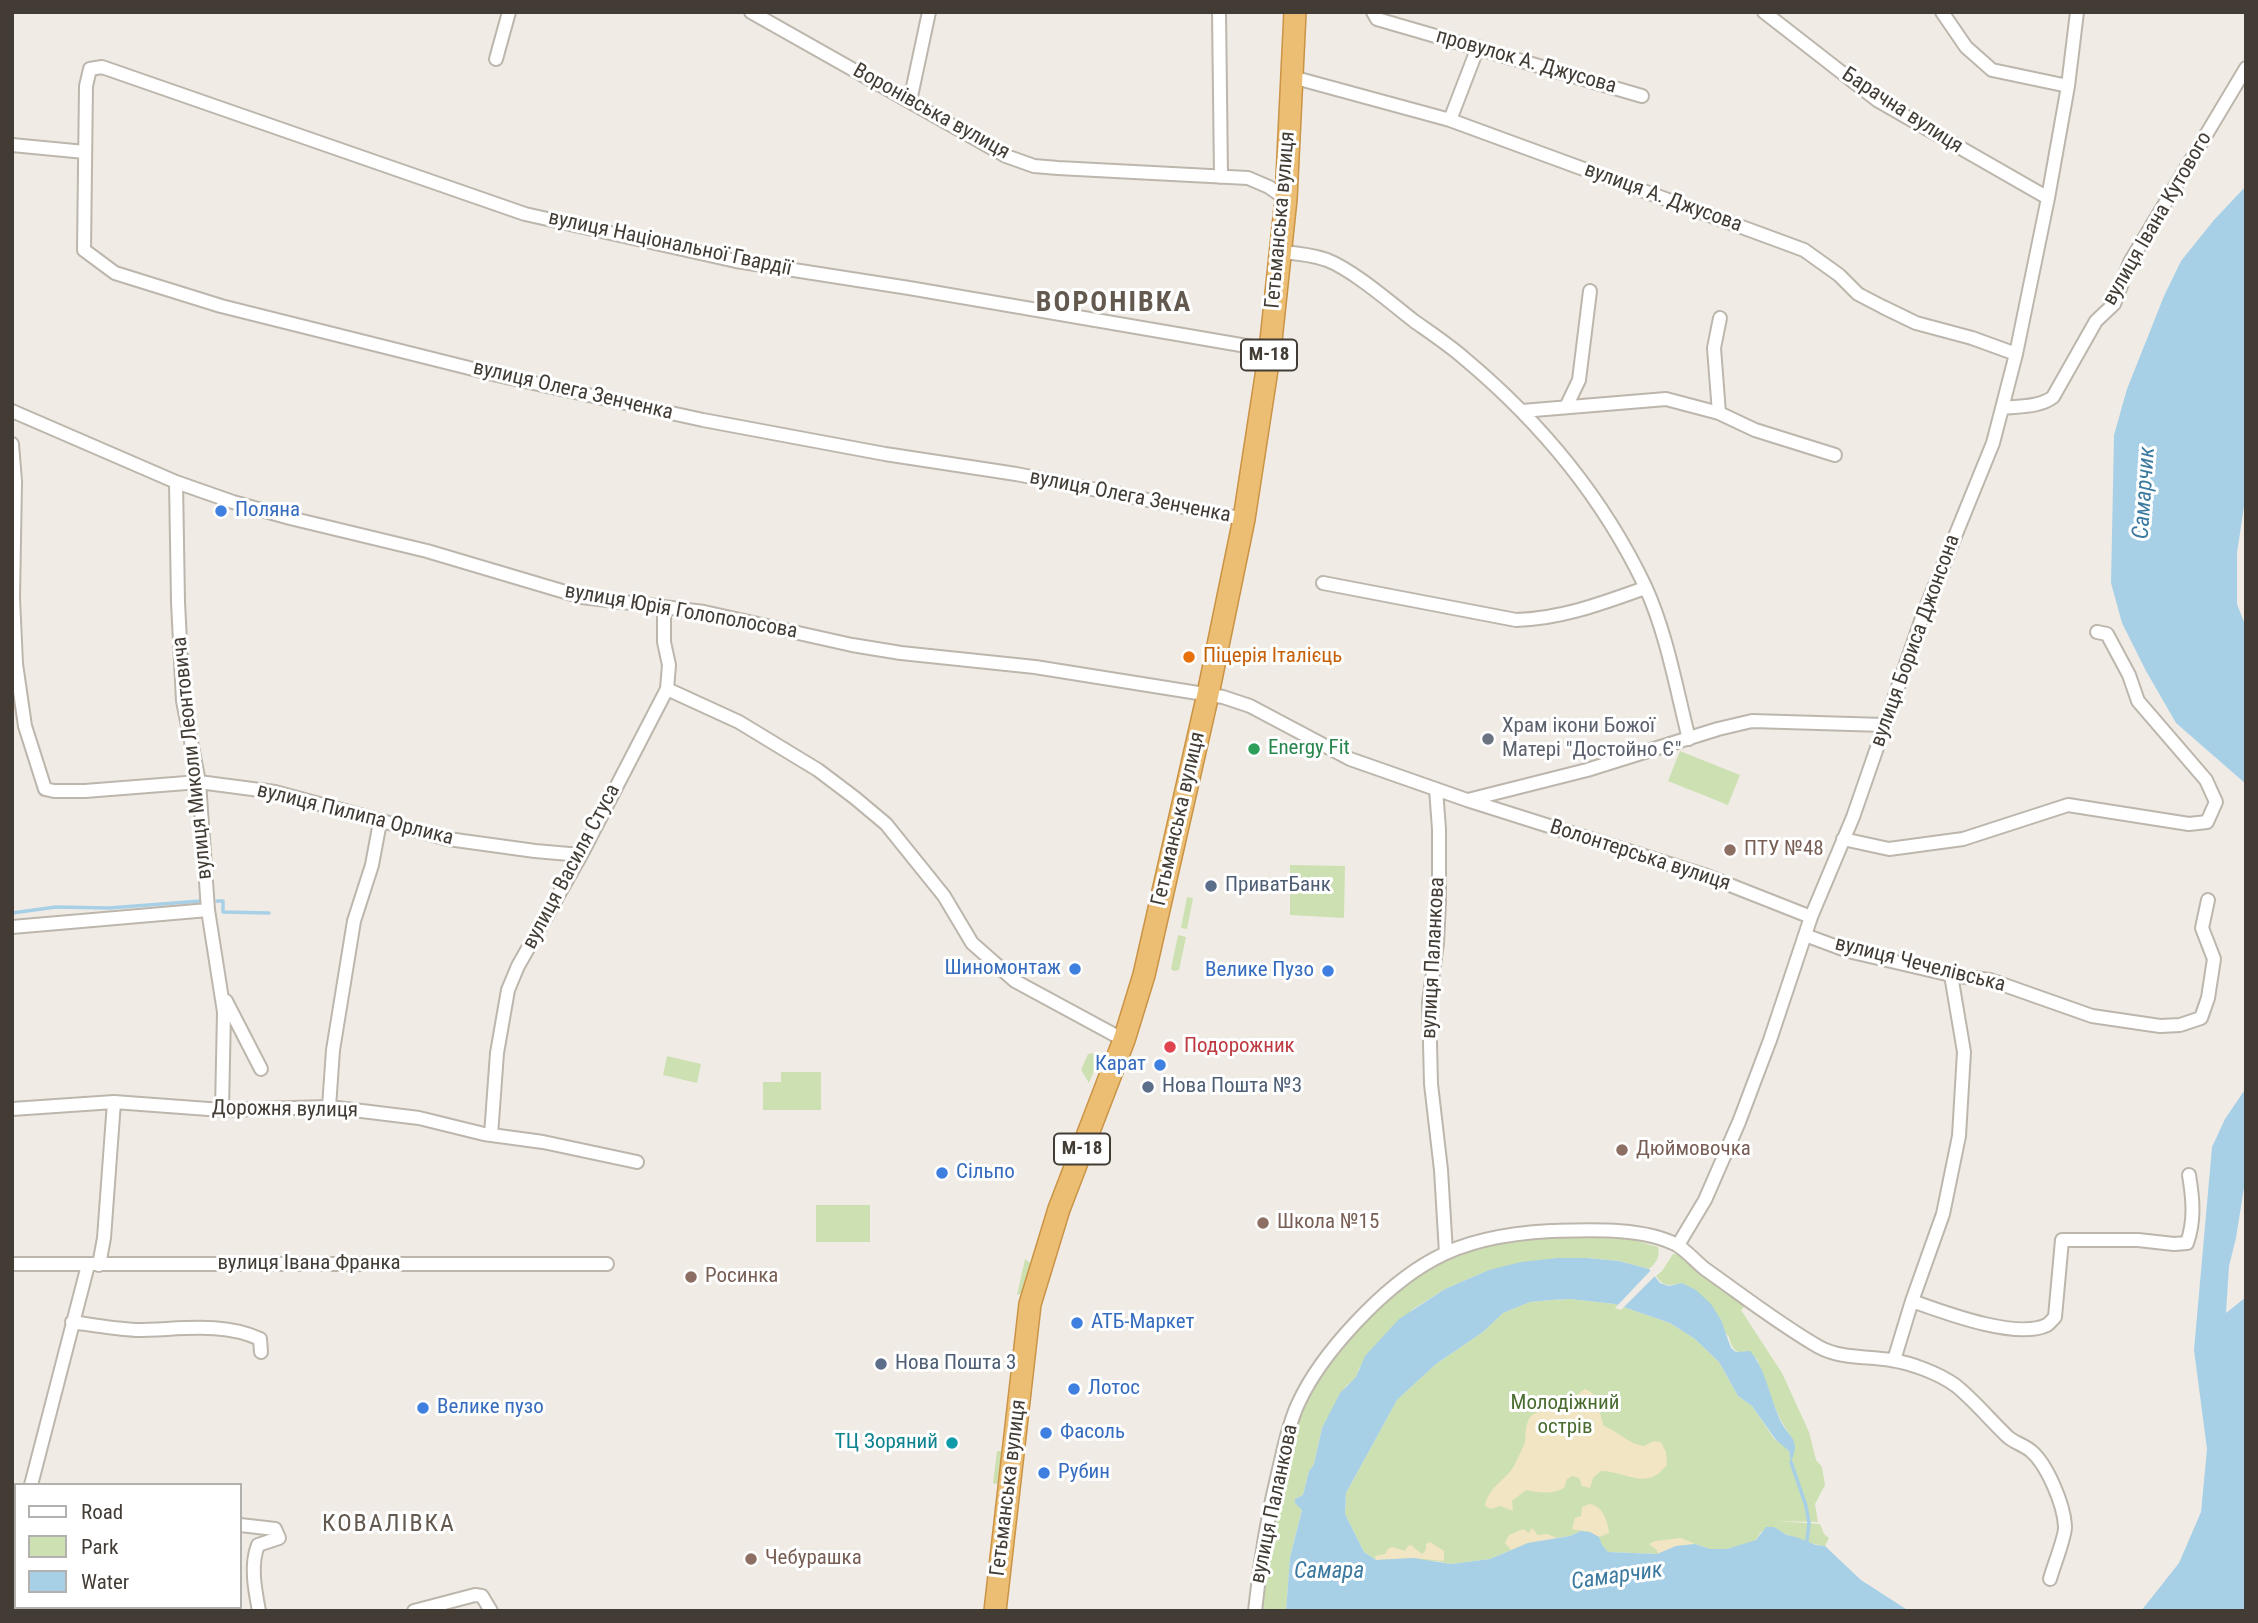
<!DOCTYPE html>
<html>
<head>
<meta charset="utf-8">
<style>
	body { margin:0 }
	#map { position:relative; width:2258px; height:1623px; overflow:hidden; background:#f0ece5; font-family:"Roboto Condensed",sans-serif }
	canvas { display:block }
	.frame { position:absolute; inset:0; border:14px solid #423c35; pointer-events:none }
	.legend { position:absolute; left:14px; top:1483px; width:228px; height:126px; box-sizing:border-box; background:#fff; border:2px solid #b3b1ae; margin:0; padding:9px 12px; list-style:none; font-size:21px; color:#423c35 }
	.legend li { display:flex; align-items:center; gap:14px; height:35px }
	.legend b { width:35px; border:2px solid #b3b1ae }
</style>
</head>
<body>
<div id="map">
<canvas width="2258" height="1623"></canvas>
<div class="frame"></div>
<ul class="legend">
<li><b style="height:9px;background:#fff"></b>Road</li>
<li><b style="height:19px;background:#cde0b2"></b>Park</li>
<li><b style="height:19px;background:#a7d0e7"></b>Water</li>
</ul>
</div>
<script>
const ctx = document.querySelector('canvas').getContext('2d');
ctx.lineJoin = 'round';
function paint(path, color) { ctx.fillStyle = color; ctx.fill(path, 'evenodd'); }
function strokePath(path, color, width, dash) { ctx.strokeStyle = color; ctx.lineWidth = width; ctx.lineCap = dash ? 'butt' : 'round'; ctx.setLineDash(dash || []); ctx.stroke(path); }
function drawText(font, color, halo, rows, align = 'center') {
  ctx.font = font + ' "Roboto Condensed",sans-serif'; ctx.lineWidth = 6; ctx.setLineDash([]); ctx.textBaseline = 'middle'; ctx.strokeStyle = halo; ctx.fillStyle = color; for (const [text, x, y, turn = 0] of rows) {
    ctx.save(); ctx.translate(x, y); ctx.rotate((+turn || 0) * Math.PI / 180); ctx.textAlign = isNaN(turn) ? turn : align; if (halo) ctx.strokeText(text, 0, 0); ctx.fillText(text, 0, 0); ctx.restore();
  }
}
paint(new Path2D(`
	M1680 751 1740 775 1728 805 1668 781Z
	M1290 865 1345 866 1344 918 1290 915Z
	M1187 897 1193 898 1187 929 1181 928Z
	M1178 935 1186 937 1179 970 1174 971 1171 969Z
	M1102 1052 1089 1083 1081 1070 1088 1054Z
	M667 1056 701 1064 697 1083 663 1075Z
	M781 1072H821V1110H763V1082H781Z
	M816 1205H870V1242H816Z
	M1562 1237 1630 1239 1658 1247C1660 1257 1657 1262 1649 1269L1619 1261 1587 1258H1557L1489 1270 1445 1289 1413 1309 1359 1368 1357 1377 1346 1386 1322 1428 1314 1464 1309 1471 1303 1495 1295 1499V1503L1302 1509 1290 1557 1286 1611H1260C1268 1539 1281 1449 1314 1385 1319 1376 1327 1368 1334 1360 1348 1341 1362 1324 1380 1308 1400 1289 1422 1271 1448 1259 1483 1243 1525 1240 1562 1237Z
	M1673 1254H1681L1749 1302 1741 1310 1782 1373 1809 1432 1816 1460 1822 1467 1825 1485 1815 1504 1818 1522 1776 1521 1820 1524 1824 1534 1829 1538 1825 1546C1813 1545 1783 1535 1774 1527L1761 1532 1756 1540 1747 1545 1727 1549H1710L1695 1544 1658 1554 1608 1552 1581 1531 1570 1536 1543 1540 1511 1550 1490 1559 1451 1564 1436 1561 1376 1560 1364 1552 1345 1514 1346 1493 1397 1400 1436 1364 1483 1332 1503 1313 1530 1302 1551 1300 1570 1299 1615 1304 1670 1323 1695 1339 1719 1362 1738 1396 1752 1406 1775 1440 1784 1445 1789 1451 1791 1460 1792 1438C1775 1415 1767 1386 1757 1359 1741 1353 1733 1355 1729 1337L1682 1283C1670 1286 1663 1287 1656 1276L1662 1271Z
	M1025 1259 1033 1265 1024 1293 1017 1295Z
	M997 1451H1004L999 1481 996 1484 993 1483Z`), '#cde0b2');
paint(new Path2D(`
	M1585 1389C1603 1396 1597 1411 1604 1426 1619 1432 1629 1444 1644 1446L1654 1441 1661 1442 1666 1452 1667 1465C1646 1492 1626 1471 1601 1471L1593 1478 1590 1488 1582 1486 1579 1478 1572 1476 1567 1479 1564 1488C1554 1494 1538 1493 1526 1490L1512 1501 1513 1511 1500 1506 1491 1509 1485 1506C1488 1487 1505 1481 1514 1466 1515 1464 1525 1443 1525 1442 1526 1433 1525 1423 1531 1416 1537 1410 1549 1410 1557 1407 1568 1403 1576 1396 1585 1389Z
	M1589 1504C1602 1505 1608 1520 1609 1533L1599 1537 1590 1532 1572 1529 1575 1518 1581 1516 1582 1507Z
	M1532 1528 1538 1535 1547 1534 1557 1538 1528 1543 1511 1550 1505 1543 1509 1535 1523 1529 1529 1533Z
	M1681 1538 1695 1544 1676 1546 1658 1554 1657 1550 1649 1544 1655 1541Z
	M1430 1542 1444 1551V1561L1413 1558 1376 1560 1375 1556 1385 1554 1388 1549 1392 1547 1405 1551 1408 1546 1411 1545 1422 1554 1426 1550V1544Z`), '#f1e5c4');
paint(new Path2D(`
	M2246 186V493L2237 553V604L2246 627V784L2176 723 2146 671 2122 623 2111 583 2114 435 2127 389 2164 296 2181 261 2214 220Z
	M2246 1088V1175L2236 1238 2229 1266 2226 1313 2246 1297V1611H2141L2179 1563 2201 1512 2207 1449 2194 1350 2212 1147 2225 1119Z
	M1557 1258H1587L1619 1261 1649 1269 1660 1283 1669 1286 1682 1283 1696 1290 1711 1304 1721 1320 1731 1348 1736 1352 1750 1351C1768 1372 1770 1403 1784 1427 1788 1433 1794 1438 1795 1446 1795 1451 1793 1457 1791 1462L1789 1451 1776 1440 1752 1406 1738 1396 1719 1362 1695 1339 1670 1323 1615 1304 1570 1299 1551 1300 1530 1302 1503 1313 1483 1332 1436 1364 1397 1400 1346 1493 1345 1514 1364 1552 1376 1560 1413 1558 1451 1564 1490 1559 1528 1543 1570 1536 1581 1531 1590 1532 1599 1537 1602 1545 1608 1552 1657 1554 1676 1546 1695 1544 1710 1549H1727L1756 1540 1766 1527H1774L1787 1535 1796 1537 1816 1545 1825 1546 1861 1580 1909 1611H1286L1290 1557 1302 1510 1295 1503V1499L1303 1495 1309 1471 1314 1464 1322 1428 1340 1393 1356 1377 1365 1356 1399 1319 1445 1289 1489 1270 1521 1262Z`), '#a7d0e7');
paint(new Path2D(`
	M1653 1268 1658 1273 1621 1310 1615 1308Z`), '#f0ece5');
strokePath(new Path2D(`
	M217 901H223V912L269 913
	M12 913 56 907 109 908 201 901
	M1791 1462 1806 1506 1809 1523 1807 1541`), '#a7d0e7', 3.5);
const street = new Path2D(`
	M751 12 1006 156 1034 166 1058 168 1248 178 1269 187 1286 199
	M1219 12 1221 177
	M1373 12 1377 19 1642 96
	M1764 12 1877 100 2048 198
	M1942 12 1966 47 1992 70 2068 86
	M496 59 509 12
	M1292 77 1450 120 1777 240 1804 250 1839 275 1858 294 1883 307 1916 323 1972 338 2016 354
	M910 101 929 12
	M1450 120 1478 47
	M12 145 85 152
	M1280 252C1295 253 1313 255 1327 260 1353 270 1391 303 1414 321 1431 333 1449 345 1465 359 1539 421 1603 498 1645 586 1667 634 1676 688 1689 739
	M1566 407 1579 380 1590 291
	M2003 408C2020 406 2040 407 2053 397L2096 321 2114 304 2130 262 2246 68
	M12 411 176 482 233 502 290 518 427 551 582 597 704 612 852 645 901 653 1035 667 1223 697 1250 706 1350 759 1467 800 1707 876 1811 917
	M1522 411 1666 399 1719 413 1755 430 1835 455
	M1719 413 1714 348 1720 318
	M12 444 15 481 13 598 16 664 25 726 45 789 54 791H85L199 782 275 792 448 839 535 851 581 855
	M176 482 178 602 183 701 199 782 208 910 224 1012 222 1110
	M1244 519 1016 474 885 454 703 420 497 375 221 306 115 273 84 250 86 86 90 69 102 67 525 214 736 261 909 288 1270 350
	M1323 583 1516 620C1561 619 1603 603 1645 588
	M667 689 739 722 818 770 855 798 886 824 944 896 972 943 1015 981 1124 1040
	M1436 789 1439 829V902L1437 943 1429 1002 1431 1084 1441 1170 1446 1253
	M1468 800 1587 770 1718 729 1752 721 1884 725
	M1843 839 1889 849 1963 839 2068 805 2189 824 2207 822 2216 802 2206 780 2138 701 2129 675 2107 634 2097 632
	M12 927 208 910
	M1805 935 1848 951 1951 975 1990 980 2092 1016 2160 1026 2180 1025 2201 1018 2208 998 2214 959 2202 928 2208 900
	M226 1001 261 1069
	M329 1107 333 1050 354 921 372 865 380 822
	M12 1109 114 1102 222 1110 329 1107 419 1118 484 1134 543 1142 637 1162
	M491 1135 497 1053 508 990 518 966 581 855 667 689 669 665 664 642V607
	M1678 1245 1705 1200 1739 1122 1770 1040 1811 917 1853 817 1923 615 1993 443 2016 354 2048 198 2068 86 2077 12
	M12 1264H607
	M99 1265 104 1238 114 1102
	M1912 1301C1943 1312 2016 1340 2047 1325 2050 1323 2052 1320 2055 1317L2062 1240H2138L2174 1244 2187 1243C2195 1220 2193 1199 2189 1175
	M72 1322C93 1325 115 1329 136 1330 177 1330 222 1321 260 1339L261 1352
	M1894 1360 1912 1301 1943 1214 1959 1136 1964 1052 1951 975
	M31 1485 88 1265
	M240 1525 275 1529 279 1538 258 1545C250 1565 255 1590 259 1611
	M414 1611 475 1595 482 1596 491 1611
	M1255 1611C1260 1562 1268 1513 1280 1465 1285 1444 1289 1423 1298 1404 1321 1353 1384 1286 1434 1259 1468 1240 1513 1233 1551 1231 1589 1230 1643 1227 1677 1245 1687 1251 1696 1262 1705 1269 1742 1295 1779 1324 1819 1347 1841 1359 1866 1356 1891 1360 1911 1363 1938 1373 1955 1385 1973 1399 1991 1421 2008 1437 2015 1443 2024 1445 2031 1451 2047 1464 2064 1505 2065 1526 2066 1536 2053 1567 2050 1579`);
const highway = new Path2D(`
	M995 1611 1030 1304 1059 1209 1124 1040 1144 975 1208 694 1244 519 1270 350 1286 199 1295 12`);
strokePath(street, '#bdb6ac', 16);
strokePath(highway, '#ca9345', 24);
strokePath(street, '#fff', 12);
strokePath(highway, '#ecbe73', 21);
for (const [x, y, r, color] of [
	[221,511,7,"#3f7fe0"],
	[1189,657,7,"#e8710a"],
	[1488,739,7,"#6b7280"],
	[1254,749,7,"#2e9e5b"],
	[1730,850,7,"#8d6e63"],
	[1211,886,7,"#5c6f8a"],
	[1075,969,7,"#3f7fe0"],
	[1328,971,7,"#3f7fe0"],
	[1170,1047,7,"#e0444e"],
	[1160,1065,7,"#3f7fe0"],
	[1148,1087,7,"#5c6f8a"],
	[1622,1150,7,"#8d6e63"],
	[942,1173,7,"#3f7fe0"],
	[1263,1223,7,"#8d6e63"],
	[691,1277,7,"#8d6e63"],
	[1077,1323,7,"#3f7fe0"],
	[881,1364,7,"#5c6f8a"],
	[1074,1389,7,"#3f7fe0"],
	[423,1408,7,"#3f7fe0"],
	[1046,1433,7,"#3f7fe0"],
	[952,1443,7,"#0f9aa8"],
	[1044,1473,7,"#3f7fe0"],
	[751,1559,7,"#8d6e63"]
]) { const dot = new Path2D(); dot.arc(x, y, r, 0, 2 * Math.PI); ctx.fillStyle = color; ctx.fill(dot); strokePath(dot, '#fff', 2.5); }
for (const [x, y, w] of [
	[1269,355,56],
	[1082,1149,56]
]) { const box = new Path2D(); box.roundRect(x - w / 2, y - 15.5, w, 31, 5); ctx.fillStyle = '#fff'; ctx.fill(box); strokePath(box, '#423c35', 2); }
drawText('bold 19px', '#423c35', null, [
	["М-18",1269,355],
	["М-18",1082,1149]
]);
drawText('21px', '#423c35', '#fff', [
	["провулок А. Джусова",1526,62,16],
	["Барачна вулиця",1902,111,33],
	["Воронівська вулиця",931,112,29],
	["вулиця А. Джусова",1663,198,20],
	["вулиця Івана Кутового",2158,219,-60],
	["Гетьманська вулиця",1281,220,-85],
	["вулиця Національної Гвардії",670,244,12],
	["вулиця Олега Зенченка",573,391,13],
	["вулиця Олега Зенченка",1130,497,11],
	["вулиця Юрія Голополосова",681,612,10],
	["вулиця Бориса Джонсона",1916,641,-70],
	["вулиця Миколи Леонтовича",193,758,-96],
	["вулиця Пилипа Орлика",355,815,14],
	["Гетьманська вулиця",1179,819,-77],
	["Волонтерська вулиця",1640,856,18],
	["вулиця Василя Стуса",572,867,-62],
	["вулиця Паланкова",1434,958,-87],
	["вулиця Чечелівська",1920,965,14],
	["Дорожня вулиця",285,1110,1],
	["вулиця Івана Франка",309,1264],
	["Гетьманська вулиця",1009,1488,-83],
	["вулиця Паланкова",1275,1504,-78]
]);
drawText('21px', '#366cbe', '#fff', [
	["Поляна",235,511],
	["Шиномонтаж",1061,969,"right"],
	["Велике Пузо",1314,971,"right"],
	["Карат",1146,1065,"right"],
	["Сільпо",956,1173],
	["АТБ-Маркет",1091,1323],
	["Лотос",1088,1389],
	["Велике пузо",437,1408],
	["Фасоль",1060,1433],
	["Рубин",1058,1473]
], 'left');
drawText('21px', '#c56008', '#fff', [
	["Піцерія Італієць",1203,657]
], 'left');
drawText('21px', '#5b616d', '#fff', [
	["Храм ікони Божої",1502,727],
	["Матері \"Достойно Є\"",1502,751]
], 'left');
drawText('21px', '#27864d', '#fff', [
	["Energy Fit",1268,749]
], 'left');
drawText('21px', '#785e54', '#fff', [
	["ПТУ №48",1744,850],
	["Дюймовочка",1636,1150],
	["Школа №15",1277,1223],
	["Росинка",705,1277],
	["Чебурашка",765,1559]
], 'left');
drawText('21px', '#4e5e75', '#fff', [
	["ПриватБанк",1225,886],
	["Нова Пошта №3",1162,1087],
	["Нова Пошта 3",895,1364]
], 'left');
drawText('21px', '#be3a42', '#fff', [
	["Подорожник",1184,1047]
], 'left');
drawText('21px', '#4a6c30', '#fff', [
	["Молодіжний",1565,1404],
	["острів",1565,1428]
]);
drawText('21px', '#0d838f', '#fff', [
	["ТЦ Зоряний",938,1443]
], 'right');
drawText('italic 23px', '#3c7aa0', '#fff', [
	["Самарчик",2145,493,-86],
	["Самара",1329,1572],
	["Самарчик",1617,1577,-8]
]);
ctx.letterSpacing = '2px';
drawText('24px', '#63594e', '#fff', [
	["КОВАЛІВКА",389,1525]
]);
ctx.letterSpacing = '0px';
ctx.letterSpacing = '2px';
drawText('bold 28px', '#63594e', '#fff', [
	["ВОРОНІВКА",1114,304]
]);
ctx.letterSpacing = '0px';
</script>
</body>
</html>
